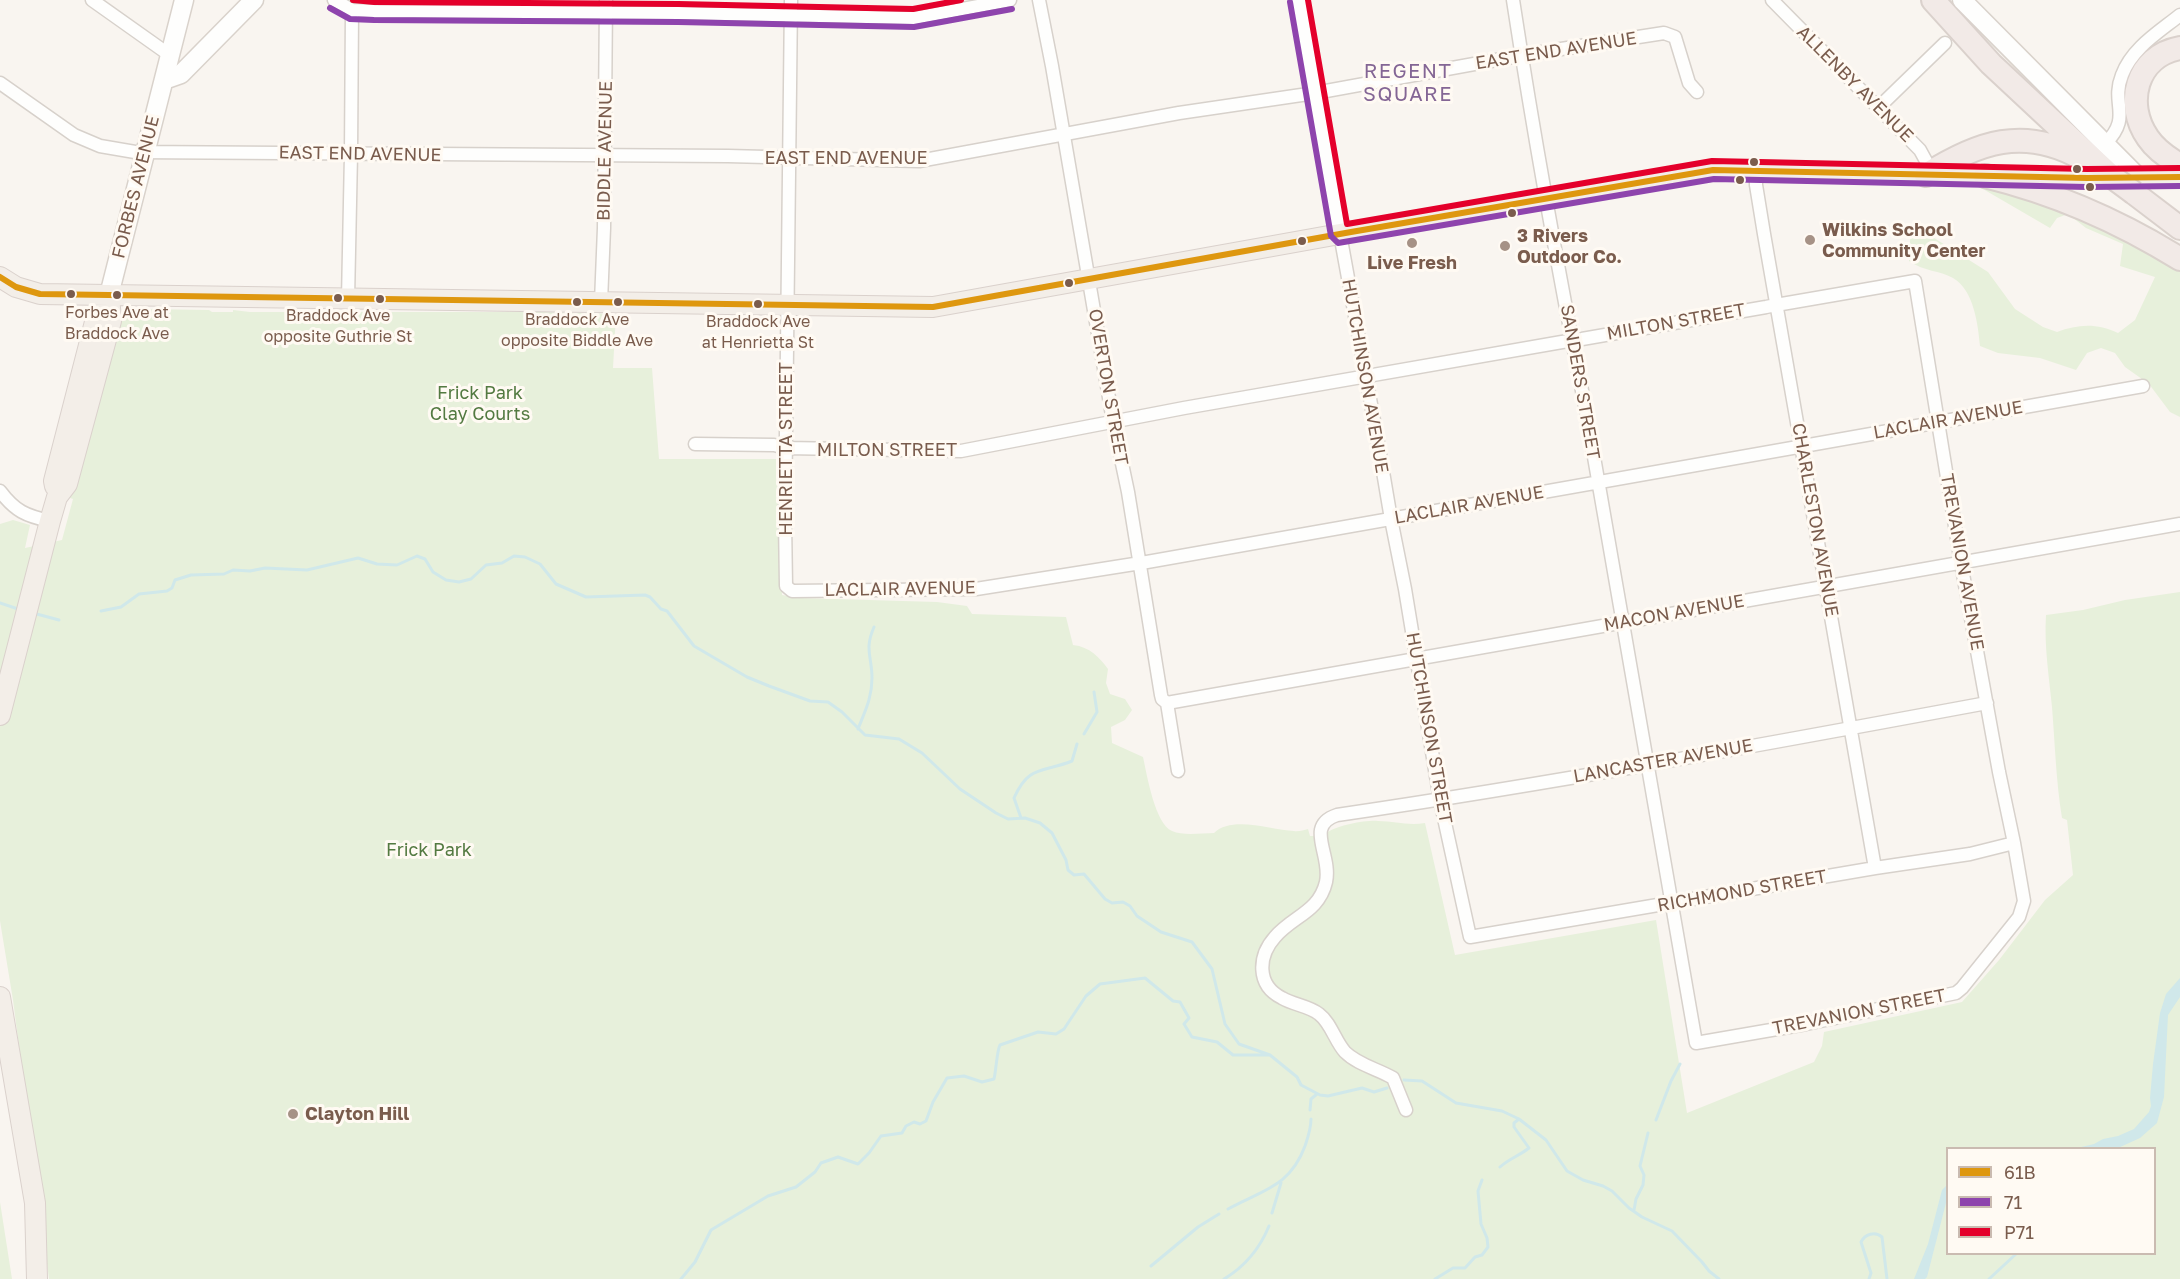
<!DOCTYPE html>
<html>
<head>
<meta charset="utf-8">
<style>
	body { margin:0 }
	#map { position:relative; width:2180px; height:1279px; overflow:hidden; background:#f9f5f0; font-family:"Golos Text",sans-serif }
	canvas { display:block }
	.legend { position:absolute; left:1946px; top:1147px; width:210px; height:108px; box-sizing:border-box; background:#fffaf3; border:2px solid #cabbb1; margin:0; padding:8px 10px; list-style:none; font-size:18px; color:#7a5c4d }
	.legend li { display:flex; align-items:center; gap:12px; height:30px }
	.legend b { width:30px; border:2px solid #cabbb1 }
</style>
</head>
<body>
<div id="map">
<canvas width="2180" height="1279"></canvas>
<ul class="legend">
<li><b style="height:8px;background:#de970f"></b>61B</li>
<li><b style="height:8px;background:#8e44ad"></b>71</li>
<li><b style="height:8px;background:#e4002b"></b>P71</li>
</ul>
</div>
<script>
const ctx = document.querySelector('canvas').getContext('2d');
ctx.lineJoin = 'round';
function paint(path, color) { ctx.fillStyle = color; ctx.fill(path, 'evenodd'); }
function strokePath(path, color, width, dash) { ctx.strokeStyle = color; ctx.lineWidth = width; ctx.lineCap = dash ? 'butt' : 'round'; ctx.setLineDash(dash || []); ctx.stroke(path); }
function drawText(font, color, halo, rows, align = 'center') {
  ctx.font = font + ' "Golos Text",sans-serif'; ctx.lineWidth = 6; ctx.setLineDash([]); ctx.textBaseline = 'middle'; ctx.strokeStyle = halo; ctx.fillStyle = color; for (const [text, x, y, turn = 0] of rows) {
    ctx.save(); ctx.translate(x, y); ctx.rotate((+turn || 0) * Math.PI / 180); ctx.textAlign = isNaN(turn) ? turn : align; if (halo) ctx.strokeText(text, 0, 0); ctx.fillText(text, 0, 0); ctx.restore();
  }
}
paint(new Path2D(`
	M1983 189 2023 194 2134 242 2180 270V417L2170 412 2149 384 2125 367 2115 353 2101 348 2087 353 2076 370 2040 358 1998 353 1980 346C1978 325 1974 290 1953 278 1939 270 1925 272 1909 261L1910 240 1913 228 1931 236 1988 272 2015 309 2043 327 2057 332C2078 324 2097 323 2118 333L2135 320 2155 277 2120 266 2123 244 2086 228 2068 214 2057 218 2050 228Z
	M142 309 209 310 212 312H233V310L250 312H524L441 309 575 312H540L616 314 613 368H652L659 459H778L782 595 801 598 937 602 967 606 972 614 1066 617 1073 645C1090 647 1099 657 1108 669L1106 683 1110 694 1125 699 1132 710 1125 720 1111 727 1112 743 1143 757C1147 775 1155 824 1172 831 1183 836 1202 833 1214 833 1232 815 1272 830 1294 831 1298 832 1304 830 1308 829L1310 836H1312L1328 835V832C1339 825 1366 820 1378 821 1395 821 1408 826 1425 823L1455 955 1656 920 1687 1113 1814 1062 1822 1046 1824 1032 1962 1002 1999 960 2045 900 2073 875 2067 820 2062 818C2056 781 2055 744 2052 707 2049 676 2044 646 2046 615L2083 610 2125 600 2180 592V1279H49L13 1000 0 921V524L13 520 30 525 25 548 62 540 73 499 70 498 119 318 122 312H134ZM1948 1148H2154V1254H1948Z
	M0 1202 12 1279H0Z`), '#e7f0db');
paint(new Path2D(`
	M2180 978V997L2168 1015 2164 1097 2157 1123 2140 1138 2118 1148H2077L2094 1144 2103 1139 2118 1136 2134 1129 2149 1112 2151 1106 2150 1098 2153 1064 2160 1013 2166 994Z
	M1947 1185V1199L1927 1277 1925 1279H1914L1928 1244 1942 1190Z`), '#d0e8ea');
strokePath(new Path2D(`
	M0 603 21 610
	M101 611 121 607 139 594 167 591 172 588 175 580 191 575 224 574 233 570 250 571 265 568 307 570 358 558 377 564 397 565 417 556 425 559 433 572 446 580 459 582 471 579 486 565 502 563 514 556 525 557 540 564 556 584 586 597 645 595 650 597 661 609 667 611 694 646 747 677 769 686 810 701 828 702 842 712 865 735 899 739 922 753 960 789 996 813 1008 819 1025 818 1040 823 1052 833 1066 860 1068 870 1074 875 1084 874 1105 899 1112 903 1123 902 1130 906 1137 916 1161 932 1192 942 1212 969 1225 1024 1239 1044 1270 1055 1297 1077 1301 1085 1320 1095 1328 1096 1362 1088 1374 1092 1387 1088
	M33 613 59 620
	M858 729C865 711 872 698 872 678 872 656 864 650 874 627
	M1084 734 1097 712 1094 692
	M1021 818 1014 798C1029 764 1043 773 1072 761L1077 744
	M1404 1080 1422 1081 1456 1103 1502 1111 1519 1119 1546 1140 1567 1171 1583 1180 1603 1186 1612 1191 1629 1208 1642 1217 1672 1231 1702 1262 1709 1271 1719 1279
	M1310 1110 1311 1099 1317 1094
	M1656 1120 1671 1081 1680 1064
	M1500 1167C1510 1158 1519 1156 1529 1148L1514 1127V1123L1519 1119
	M1228 1209C1262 1190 1290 1187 1305 1146 1308 1137 1311 1129 1311 1119
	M1634 1210 1636 1199 1643 1185 1644 1175 1640 1166 1648 1133
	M1272 1213 1281 1183
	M1151 1266 1198 1227 1219 1214
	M681 1279 695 1262 711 1230 768 1196 796 1187 815 1172 821 1163 838 1157 858 1164 869 1153 881 1136 902 1133 906 1126 914 1122 920 1124 926 1121 933 1102 947 1078 964 1076 982 1082 994 1079C996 1071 997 1050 1000 1045L1038 1032 1056 1034 1064 1029 1086 996 1100 984 1145 978 1173 1001 1180 1002 1189 1018 1184 1024 1192 1037 1217 1042 1233 1055H1268
	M1224 1279C1244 1267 1260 1248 1269 1226
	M1435 1279 1453 1268H1465L1475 1257 1482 1255 1488 1247 1487 1238 1481 1224 1478 1191 1482 1180
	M1869 1279 1871 1273 1861 1242C1865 1234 1875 1231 1882 1237L1887 1279
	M1989 1279 2016 1254`), '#d0e8ea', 3);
const street = new Path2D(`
	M92 0 171 56
	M334 0 352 10 374 11 678 13 914 18 1010 0
	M791 0 785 521 786 586 792 591 976 589 1147 562 2143 386
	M1039 0 1052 66 1113 421 1128 492 1161 695 1162 699 1167 703 1178 771
	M1772 0 1920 150 1926 161V175
	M0 83 74 135 100 146 135 152 728 156 919 161 1179 113 1315 93 1529 54 1664 33 1675 37 1689 83 1697 92
	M1879 107 1945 43
	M2105 144C2133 116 2110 105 2122 75 2132 48 2159 32 2180 15
	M1756 172V185L1764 234 1875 868
	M1340 234 1379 448 1391 519 1405 589 1440 800 1470 937 1875 868 1970 854 2014 843
	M348 299 351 154 352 10
	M601 302 604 228 606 0
	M695 444 774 445 786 448 961 451 1184 408 1562 342 1582 339 1766 307 1776 305 1915 281 1961 563 1999 772 2014 843 2024 901 2019 917 1962 988 1956 993 1806 1024 1696 1043 1586 411C1559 275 1534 137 1513 0
	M0 491C15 511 26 516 50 521
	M1167 703 2180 524
	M1406 1110 1393 1078C1378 1069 1358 1065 1345 1052 1335 1041 1331 1023 1319 1014 1309 1006 1294 1005 1282 998 1256 985 1258 956 1275 937 1293 916 1319 912 1326 882 1332 854 1304 826 1337 815 1555 783 1771 743 1987 703`);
const secondary = new Path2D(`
	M1299 0 1340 234
	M1962 0 2139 178
	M164 80 181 74 254 0
	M109 295 184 0`);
const primary = new Path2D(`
	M0 277 16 287 40 294 933 307 1351 232 1713 170 2087 178 2180 177
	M55 486 54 481 96 318 108 296
	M0 715 50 521 57 497 67 484 111 321 109 295
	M0 997 35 1203 37 1279`);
const highway = new Path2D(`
	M1933 0 1991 64 2111 176
	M2180 48C2136 56 2124 104 2148 138 2156 150 2168 158 2180 165
	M1926 175C1978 142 2024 126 2081 158
	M1985 176C2055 193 2119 221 2180 259
	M2134 193 2180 228`);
strokePath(street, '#d7d1cb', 15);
strokePath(secondary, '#d9d2cb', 21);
strokePath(primary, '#dad1cc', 22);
strokePath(highway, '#dad1cc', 26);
strokePath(street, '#fefefd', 12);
strokePath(secondary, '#fefefd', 18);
strokePath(primary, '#f3eee8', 20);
strokePath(highway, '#f2eae7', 22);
const highwayBridge = new Path2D(`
	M2111 176 2134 193`);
strokePath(highwayBridge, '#dad1cc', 26, []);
strokePath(highwayBridge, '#f2eae7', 22);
strokePath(new Path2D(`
	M0 277 16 287 40 294 933 307 1351 232 1713 170 2087 178 2180 177`), '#de970f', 6);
strokePath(new Path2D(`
	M1290 2 1331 236 1338 243 1714 179 2087 187 2180 186
	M330 8 350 19 374 20 678 22 914 27 1012 9`), '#8e44ad', 6);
strokePath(new Path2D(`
	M353 0 374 2 678 4 913 9 961 0
	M1308 0 1347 224 1712 161 2087 169 2180 168`), '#e4002b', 6);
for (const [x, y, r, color] of [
	[1754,162,5,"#7a5c4d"],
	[2077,169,5,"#7a5c4d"],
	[1740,180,5,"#7a5c4d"],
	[2090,187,5,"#7a5c4d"],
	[1512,213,5,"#7a5c4d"],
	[1810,240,6,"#a69286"],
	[1302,241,5,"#7a5c4d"],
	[1412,243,6,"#a69286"],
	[1505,246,6,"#a69286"],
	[1069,283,5,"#7a5c4d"],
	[71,294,5,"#7a5c4d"],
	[117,295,5,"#7a5c4d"],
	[338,298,5,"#7a5c4d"],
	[380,299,5,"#7a5c4d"],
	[577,302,5,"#7a5c4d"],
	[618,302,5,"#7a5c4d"],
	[758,304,5,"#7a5c4d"],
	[293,1114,6,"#a69286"]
]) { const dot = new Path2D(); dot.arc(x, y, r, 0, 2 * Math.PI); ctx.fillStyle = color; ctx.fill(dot); strokePath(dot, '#fffaf3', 2); }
drawText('16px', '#7a5c4d', '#fffaf3', [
	["Forbes Ave at",117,313],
	["Braddock Ave",117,334],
	["Braddock Ave",338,316],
	["opposite Guthrie St",338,337],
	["Braddock Ave",577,320],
	["opposite Biddle Ave",577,341],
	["Braddock Ave",758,322],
	["at Henrietta St",758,343]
]);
drawText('18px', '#7a5c4d', '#fffaf3', [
	["EAST END AVENUE",1556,51,-9],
	["ALLENBY AVENUE",1855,84,45],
	["BIDDLE AVENUE",605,151,-89],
	["EAST END AVENUE",360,154,1],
	["EAST END AVENUE",846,158],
	["FORBES AVENUE",136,187,-76],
	["MILTON STREET",1676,322,-10],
	["HUTCHINSON AVENUE",1365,376,80],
	["SANDERS STREET",1580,382,80],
	["OVERTON STREET",1108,387,80],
	["LACLAIR AVENUE",1948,420,-10],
	["HENRIETTA STREET",786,449,-90],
	["MILTON STREET",887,450],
	["LACLAIR AVENUE",1469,505,-10],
	["CHARLESTON AVENUE",1815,520,80],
	["TREVANION AVENUE",1962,562,80],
	["LACLAIR AVENUE",900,589,-1],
	["MACON AVENUE",1674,613,-10],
	["HUTCHINSON STREET",1429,728,80],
	["LANCASTER AVENUE",1663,761,-10],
	["RICHMOND STREET",1742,891,-10],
	["TREVANION STREET",1859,1012,-11]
]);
drawText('bold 18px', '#7a5c4d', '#fffaf3', [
	["Wilkins School",1822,230],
	["Community Center",1822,251],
	["3 Rivers",1517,236],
	["Outdoor Co.",1517,257],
	["Live Fresh",1412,263,"center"],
	["Clayton Hill",305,1114]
], 'left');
drawText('18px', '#537a41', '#fffaf3', [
	["Frick Park",480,393],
	["Clay Courts",480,414],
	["Frick Park",429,850]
]);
ctx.letterSpacing = '1.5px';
drawText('20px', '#846695', '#fffaf3', [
	["REGENT",1408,72],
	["SQUARE",1408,95]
]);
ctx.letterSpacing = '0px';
</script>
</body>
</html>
